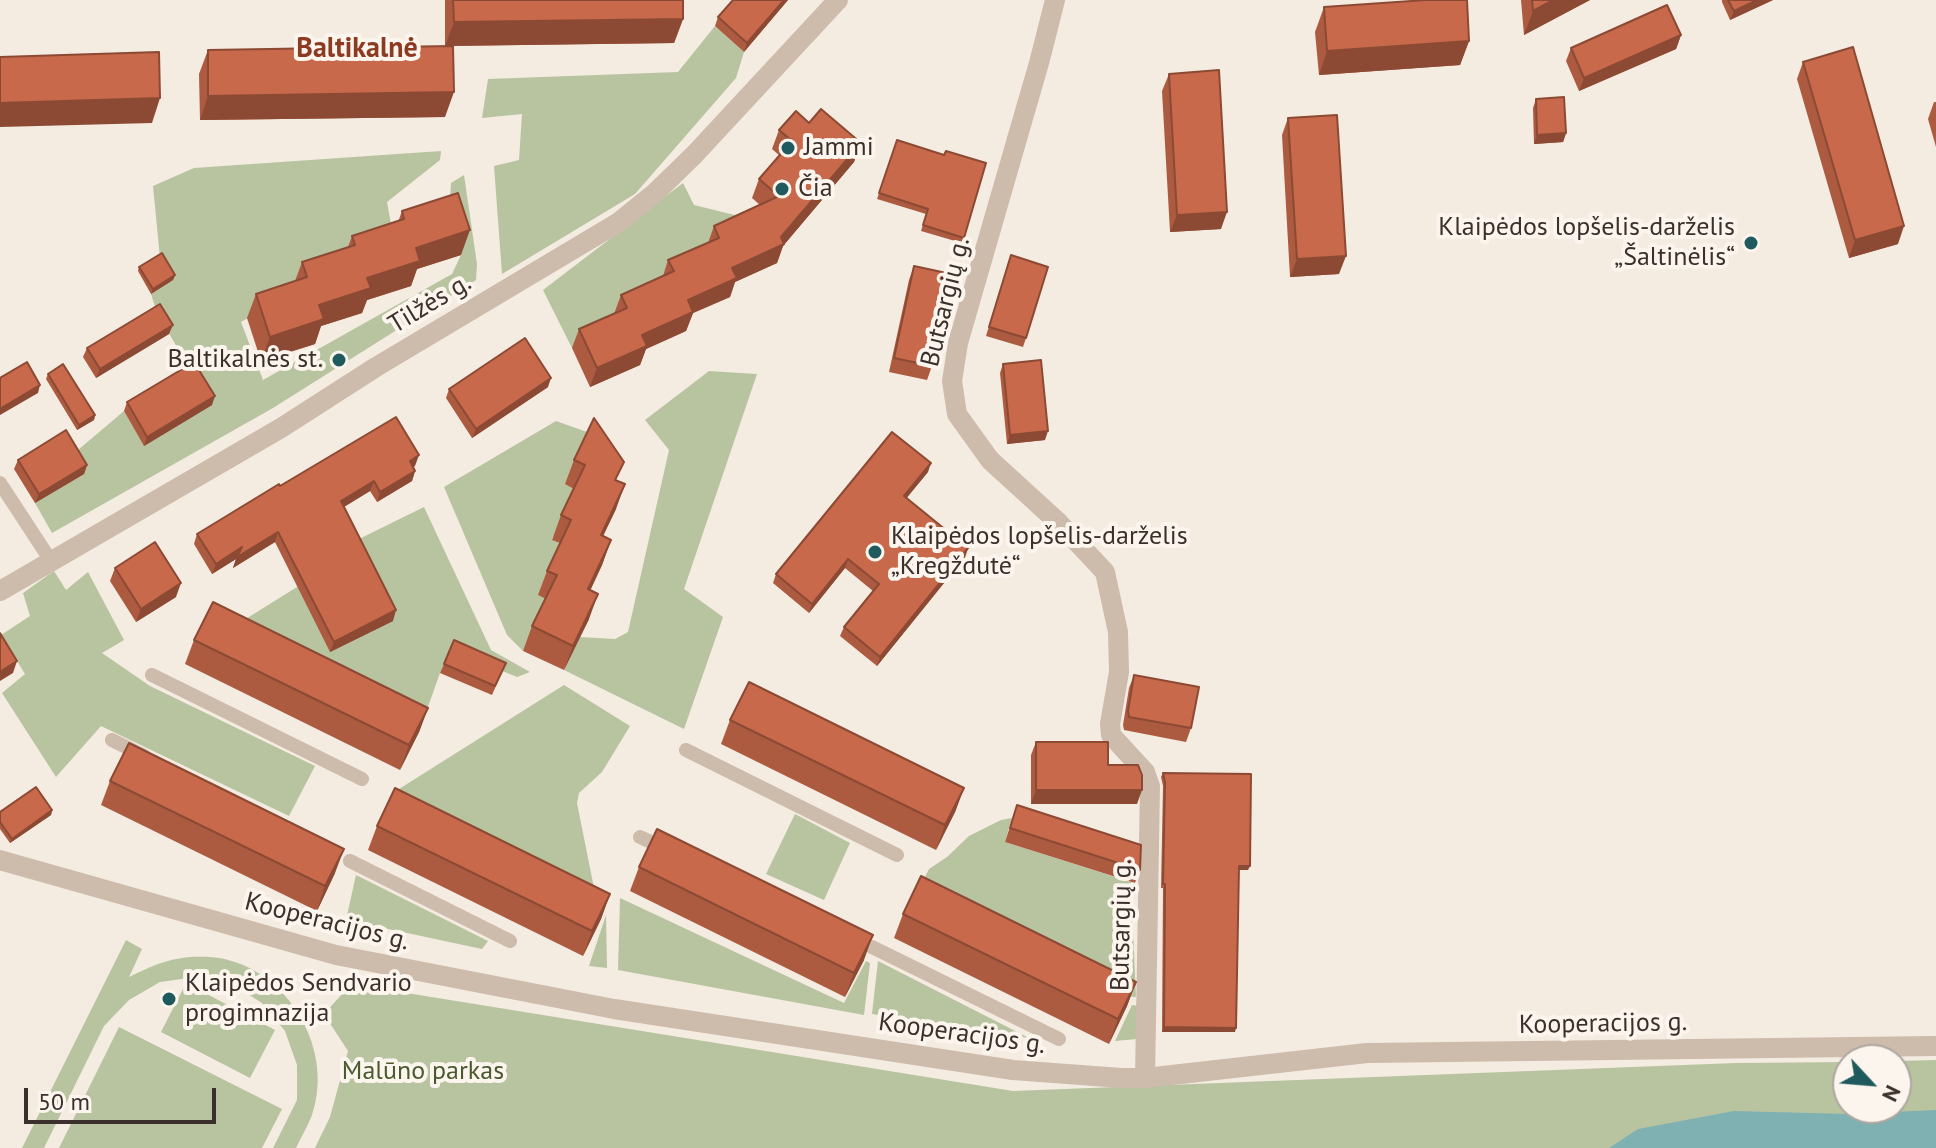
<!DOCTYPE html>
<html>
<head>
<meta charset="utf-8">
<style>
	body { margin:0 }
	#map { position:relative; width:1936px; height:1148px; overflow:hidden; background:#f4ebe1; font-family:"PT Sans",sans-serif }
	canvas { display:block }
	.north { position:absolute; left:1832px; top:1044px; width:80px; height:80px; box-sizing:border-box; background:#fbf5ee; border:2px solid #aea6a0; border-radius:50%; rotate:116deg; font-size:22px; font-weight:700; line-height:32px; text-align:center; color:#3b302b }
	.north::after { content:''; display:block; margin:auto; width:28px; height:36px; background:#1f5a5e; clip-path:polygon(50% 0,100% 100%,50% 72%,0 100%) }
	.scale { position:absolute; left:24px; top:1088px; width:192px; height:36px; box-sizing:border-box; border:4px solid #3b302b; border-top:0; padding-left:10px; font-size:24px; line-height:28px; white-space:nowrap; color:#3b302b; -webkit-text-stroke:6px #fbf5ee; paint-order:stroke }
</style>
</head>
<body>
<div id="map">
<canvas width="1936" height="1148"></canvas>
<div class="north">N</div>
<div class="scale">50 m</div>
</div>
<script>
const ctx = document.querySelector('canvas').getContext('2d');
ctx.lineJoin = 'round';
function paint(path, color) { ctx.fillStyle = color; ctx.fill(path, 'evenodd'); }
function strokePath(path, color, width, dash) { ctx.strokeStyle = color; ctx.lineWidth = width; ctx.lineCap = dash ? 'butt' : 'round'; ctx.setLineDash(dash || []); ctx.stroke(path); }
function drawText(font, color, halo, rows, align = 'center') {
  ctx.font = font + ' "PT Sans",sans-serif'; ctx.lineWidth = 8; ctx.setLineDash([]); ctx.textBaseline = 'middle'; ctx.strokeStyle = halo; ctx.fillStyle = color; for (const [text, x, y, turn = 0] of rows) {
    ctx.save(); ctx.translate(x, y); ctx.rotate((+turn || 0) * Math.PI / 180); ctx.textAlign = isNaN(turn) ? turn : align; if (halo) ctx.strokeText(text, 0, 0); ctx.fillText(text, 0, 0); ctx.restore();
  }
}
paint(new Path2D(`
	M715 26 744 52 736 78 635 194 502 274 494 166 519 160 522 114 482 118 488 79 678 72Z
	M441 151 440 160 387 202 393 235 241 322 263 380 452 274 461 255 449 217 451 183 464 175 477 264 476 280 273 408 52 533 35 503 83 474 72 455 124 411 144 445 211 405 157 313 151 294 173 280 160 258 153 186 194 168Z
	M683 183 694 205 759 221 620 327 572 348 543 290Z
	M709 371 757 374 684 589 723 617 684 729 564 670 580 637 615 639 628 632 669 450 645 420Z
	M556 421 590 433 576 490 552 539 562 544 548 600 523 651 507 635 444 487Z
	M424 507 491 650 530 672 517 677 451 650 440 673 419 732 220 635 297 587 353 542Z
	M54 571 66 590 88 572 124 640 102 653 150 686 315 766 289 816 101 726 56 777 2 693 25 674 1 635 30 616 23 593Z
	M564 685 630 726 602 772 579 793 577 803 599 913 387 806 399 789Z
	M795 814 850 843 824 900 766 874Z
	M1012 818 1005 842 1131 882 1136 997 1123 996 916 895 929 869 947 857 969 836 1001 820Z
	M356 875 488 941 482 949 346 920Z
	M620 898 844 1003 866 961 870 963 864 1015 618 970Z
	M606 915 607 968 589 966Z
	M126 940 142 949 129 977C158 963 176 955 210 957 283 962 336 1046 312 1115 308 1126 301 1137 296 1148H273L297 1100V1065L285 1031 262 1003 232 984 196 977 160 982 129 1000 104 1026 44 1148H22Z
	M878 961 1029 1038 872 1014Z
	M186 983 275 1030 250 1078 161 1032Z
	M351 984 1013 1091 1736 1063 1848 1062V1108H1896V1061L1936 1060V1148H315L330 1117 348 1051 324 1014Z
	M1132 1005 1139 1006 1137 1039 1115 1041Z
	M119 1027 282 1109 262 1148H59Z`), '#b8c4a0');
paint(new Path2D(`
	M1936 1110V1148H1609L1638 1129 1734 1111 1848 1114Z`), '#7fb0b2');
strokePath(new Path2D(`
	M0 483 51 561
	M152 675 362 779
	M112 740 144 756
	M686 750 897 855
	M640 837 668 850
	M350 861 510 941
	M872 947 1059 1039`), '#cdbbac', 14);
strokePath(new Path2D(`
	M1055 0 1039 63 958 343 952 381 957 414 990 460 1059 523 1105 572 1118 632 1119 672 1110 724 1111 735 1145 772 1150 786 1145 1078
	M0 591 281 428 376 367 619 222 656 192 694 155 838 0
	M0 860 336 955 614 1009 1013 1070 1121 1078H1145L1367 1053 1936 1046`), '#cdbbac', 20);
paint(new Path2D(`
	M445 0H683V19L674 43 445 46Z
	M733 0H788L744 52 715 26 718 17Z
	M1521 0H1590L1524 35Z
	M1722 0H1773L1730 20 1722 2Z
	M1324 7 1469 41 1460 65 1319 75 1315 32Z
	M1681 35 1676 49 1579 91 1566 61 1571 48Z
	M208 50 445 117 200 120 199 74Z
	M1803 62 1898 244 1849 258 1797 79Z
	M1169 74 1221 229 1170 232 1162 91Z
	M1536 99 1566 133 1563 142 1534 144 1533 108Z
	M1934 102H1936V147L1928 119Z
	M1288 118 1339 274 1290 277 1282 135Z
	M809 123 861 143 854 162 783 246 777 263 735 282 730 297 693 313 686 331 646 349 640 365 590 387 572 348 579 329 614 314 621 295 663 276 668 260 708 243 714 226 760 205 752 198 759 179 779 155 772 149 779 130Z
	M897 140 944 155 986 163 962 243 921 231 926 214 877 199Z
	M402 211 461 255 417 269 411 286 367 300 362 313 321 326 315 344 261 361 247 318 256 294 295 281 302 262 348 247 352 236 398 222Z
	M1008 264 1026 338 1023 347 986 336Z
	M914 266 932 366 927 380 889 372 909 280Z
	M139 267 175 275 173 280 151 294 138 271Z
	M169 334 96 378 83 357 87 348Z
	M1003 364 1045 440 1007 444 1000 373Z
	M48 374 95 415 94 420 77 430 46 379Z
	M548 387 472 438 446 398 449 389Z
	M127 402 212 405 144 446 124 411Z
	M18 460 87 465 84 474 35 503 14 469Z
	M574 460 617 480 616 509 603 536 611 540 602 565 590 591 589 619 564 670 523 651 532 626 546 599 538 595 547 571 560 543 552 540 561 515 574 489 565 484Z
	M415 466 413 467 415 471 412 481 377 502 370 491 344 507 393 621 330 652 275 542 233 568 236 559 212 574 194 544 197 534 280 486Z
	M928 472 906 498 968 548 965 557 877 666 840 636 844 627 873 591 845 568 809 613 773 583 776 574Z
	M115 568 176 597 136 622 110 581Z
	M194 640 428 708 419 732 400 770 185 664Z
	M444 664 502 672 492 695 440 673Z
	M1134 675 1191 728 1186 742 1124 730 1123 725 1129 688Z
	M730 720 964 788 955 812 936 850 721 744Z
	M1036 742 1108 765 1137 804H1031V755Z
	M1163 773 1248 870H1239L1235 1032H1162L1163 888H1161L1163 786 1161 777Z
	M110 781 335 873 317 911 101 805Z
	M1017 805 1140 870 1135 883 1005 842Z
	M52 810 51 815 10 843 0 829V812Z
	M377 826 610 894 601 919 583 956 368 850Z
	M639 867 864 960 845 997 630 891Z
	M903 914 1136 982 1127 1006 1109 1044 894 938Z`), '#ac5a40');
paint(new Path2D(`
	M784 0H788L744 52 747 43Z
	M1553 0H1590L1524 35 1533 11Z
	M1757 0H1773L1730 20 1734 11Z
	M683 19 674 43 445 46 454 22Z
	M1681 35 1676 49 1579 91 1584 78Z
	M1469 41 1460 65 1319 75 1327 51Z
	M454 92 445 117 200 120 208 96Z
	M160 98 152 123 0 127V103Z
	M1566 133 1563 142 1534 144 1537 135Z
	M861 143 854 162 783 246 777 263 735 282 730 297 693 313 686 331 646 349 640 365 590 387 597 368 732 268 781 237Z
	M1227 212 1221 229 1170 232 1177 215Z
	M1904 226 1898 244 1849 258 1855 240Z
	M470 230 461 255 417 269 411 286 367 300 362 313 321 326 315 344 261 361 270 337 319 305 367 278 416 248Z
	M1346 256 1339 274 1290 277 1297 259Z
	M175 275 173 280 151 294 153 289Z
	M173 325 169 334 96 378 100 369Z
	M551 378 548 387 472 438 476 429Z
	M40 385 38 393 0 415V409Z
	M215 396 212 405 144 446 147 437Z
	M95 415 94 420 77 430 79 425Z
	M1048 431 1045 440 1007 444 1010 435Z
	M419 455 415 466 406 471 410 461Z
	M931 463 928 472 901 505 904 496Z
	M87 465 84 474 35 503 39 494Z
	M415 471 412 481 377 502 380 492Z
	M374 481 370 491 337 511 341 501Z
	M625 484 616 509 592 559 601 535Z
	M278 532 275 542 233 568 236 559 212 574 216 564 242 547Z
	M611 540 602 565 579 614 588 589Z
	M968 548 965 557 877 666 880 657Z
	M848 559 845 568 809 613 812 604Z
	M181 583 176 597 136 622 141 609Z
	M598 594 589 619 564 670 573 646Z
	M396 610 393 621 330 652 334 642Z
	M17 661 13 673 0 681V672Z
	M428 708 419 732 400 770 409 745Z
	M964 788 955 812 936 850 945 825Z
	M1036 790H1142L1137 804H1031Z
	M52 810 51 815 10 843 12 839Z
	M344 849 335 873 317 911 325 886Z
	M1239 866H1250L1248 870H1237Z
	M610 894 601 919 583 956 592 931Z
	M873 935 864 960 845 997 854 973Z
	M1136 982 1127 1006 1109 1044 1118 1019Z
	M1164 1027 1236 1028 1235 1032H1162Z`), '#8c4a34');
const building = new Path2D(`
	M453 0H683V19L454 22Z
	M733 0H784L747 43 718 17Z
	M1426 0H1467L1469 41 1327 51 1324 7Z
	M1532 0H1553L1533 11Z
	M1728 0H1757L1734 11Z
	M1667 5 1681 35 1584 78 1571 48Z
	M453 46 454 92 208 96V50Z
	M1853 47 1904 226 1855 240 1803 62Z
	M159 52 160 98 0 103V57Z
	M1219 70 1227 212 1177 215 1169 74Z
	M1564 97 1566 133 1537 135 1536 99Z
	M821 109 861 143 781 237 784 244 732 268 737 278 688 300 693 312 642 335 647 346 597 368 579 329 627 308 621 295 674 271 668 260 719 238 714 226 779 196 759 179 792 141 779 130 796 111 809 123Z
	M1337 115 1346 256 1297 259 1288 118Z
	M897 140 944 155 946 151 986 163 964 238 923 225 928 209 879 193Z
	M458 193 470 230 416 248 420 261 367 278 371 288 319 305 324 319 270 337 256 294 307 277 302 262 355 245 352 236 404 219 402 211Z
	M162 253 175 275 153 289 139 267Z
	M1011 255 1048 267 1026 338 989 327Z
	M914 266 951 274 932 366 894 358Z
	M160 304 173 325 100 369 87 348Z
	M525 338 551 378 476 429 449 389Z
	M1041 360 1048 431 1010 435 1003 364Z
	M27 362 40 385 0 409V378Z
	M194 362 215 396 147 437 127 402Z
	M63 364 95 415 79 425 48 374Z
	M396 417 419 455 410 461 415 471 380 492 374 481 341 501 396 610 334 642 278 532 237 557 242 547 216 564 197 534 279 484 280 486Z
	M594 418 624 462 615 480 625 484 601 535 611 540 588 589 598 594 573 646 532 626 557 575 547 571 571 520 561 515 585 465 574 460Z
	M66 430 87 465 39 494 18 460Z
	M892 432 931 463 904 496 968 548 880 657 844 627 879 584 848 559 812 604 776 574Z
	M155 542 181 583 141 609 115 568Z
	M213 602 428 708 409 745 194 640Z
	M0 633 17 661 0 672Z
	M454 640 506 663 495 686 444 664Z
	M1134 675 1199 687 1191 728 1129 717 1128 711Z
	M749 682 964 788 945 825 730 720Z
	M1036 742H1108V765H1138L1142 775V790H1036Z
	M129 743 344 849 325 886 110 781Z
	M1163 773 1251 774 1250 866H1239L1236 1028 1164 1027 1165 884H1163L1165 782Z
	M36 787 52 810 12 839 0 822V812Z
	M395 788 610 894 592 931 377 826Z
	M1017 805 1141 845 1140 870 1010 828Z
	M657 829 873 935 854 973 639 867Z
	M921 876 1136 982 1118 1019 903 914Z`);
paint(building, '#c8694b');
strokePath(building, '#8c4a34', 2);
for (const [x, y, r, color] of [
	[788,148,8,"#1f5a5e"],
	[782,189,8,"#1f5a5e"],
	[1751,243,8,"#1f5a5e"],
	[339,360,8,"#1f5a5e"],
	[875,552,8,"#1f5a5e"],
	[169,999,8,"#1f5a5e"]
]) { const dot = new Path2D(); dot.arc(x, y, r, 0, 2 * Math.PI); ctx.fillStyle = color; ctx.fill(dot); strokePath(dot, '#fbf5ee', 3); }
drawText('26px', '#3b302b', '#fbf5ee', [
	["Jammi",804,148],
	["Čia",798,189],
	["Klaipėdos lopšelis-darželis",1735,228,"right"],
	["„Šaltinėlis“",1735,258,"right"],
	["Baltikalnės st.",323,360,"right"],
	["Klaipėdos lopšelis-darželis",891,537],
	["„Kregždutė“",891,567],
	["Klaipėdos Sendvario",185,984],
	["progimnazija",185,1014]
], 'left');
drawText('26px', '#3b302b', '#fbf5ee', [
	["Butsargių g.",946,302,-76],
	["Tilžės g.",430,304,-31],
	["Kooperacijos g.",327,922,14],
	["Butsargių g.",1122,925,-89],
	["Kooperacijos g.",1603,1024,-1],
	["Kooperacijos g.",962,1034,8]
]);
drawText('26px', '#4a5a2e', '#fbf5ee', [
	["Malūno parkas",423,1072]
]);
drawText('bold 28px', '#8c3b22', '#fbf5ee', [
	["Baltikalnė",357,49]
]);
</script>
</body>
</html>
